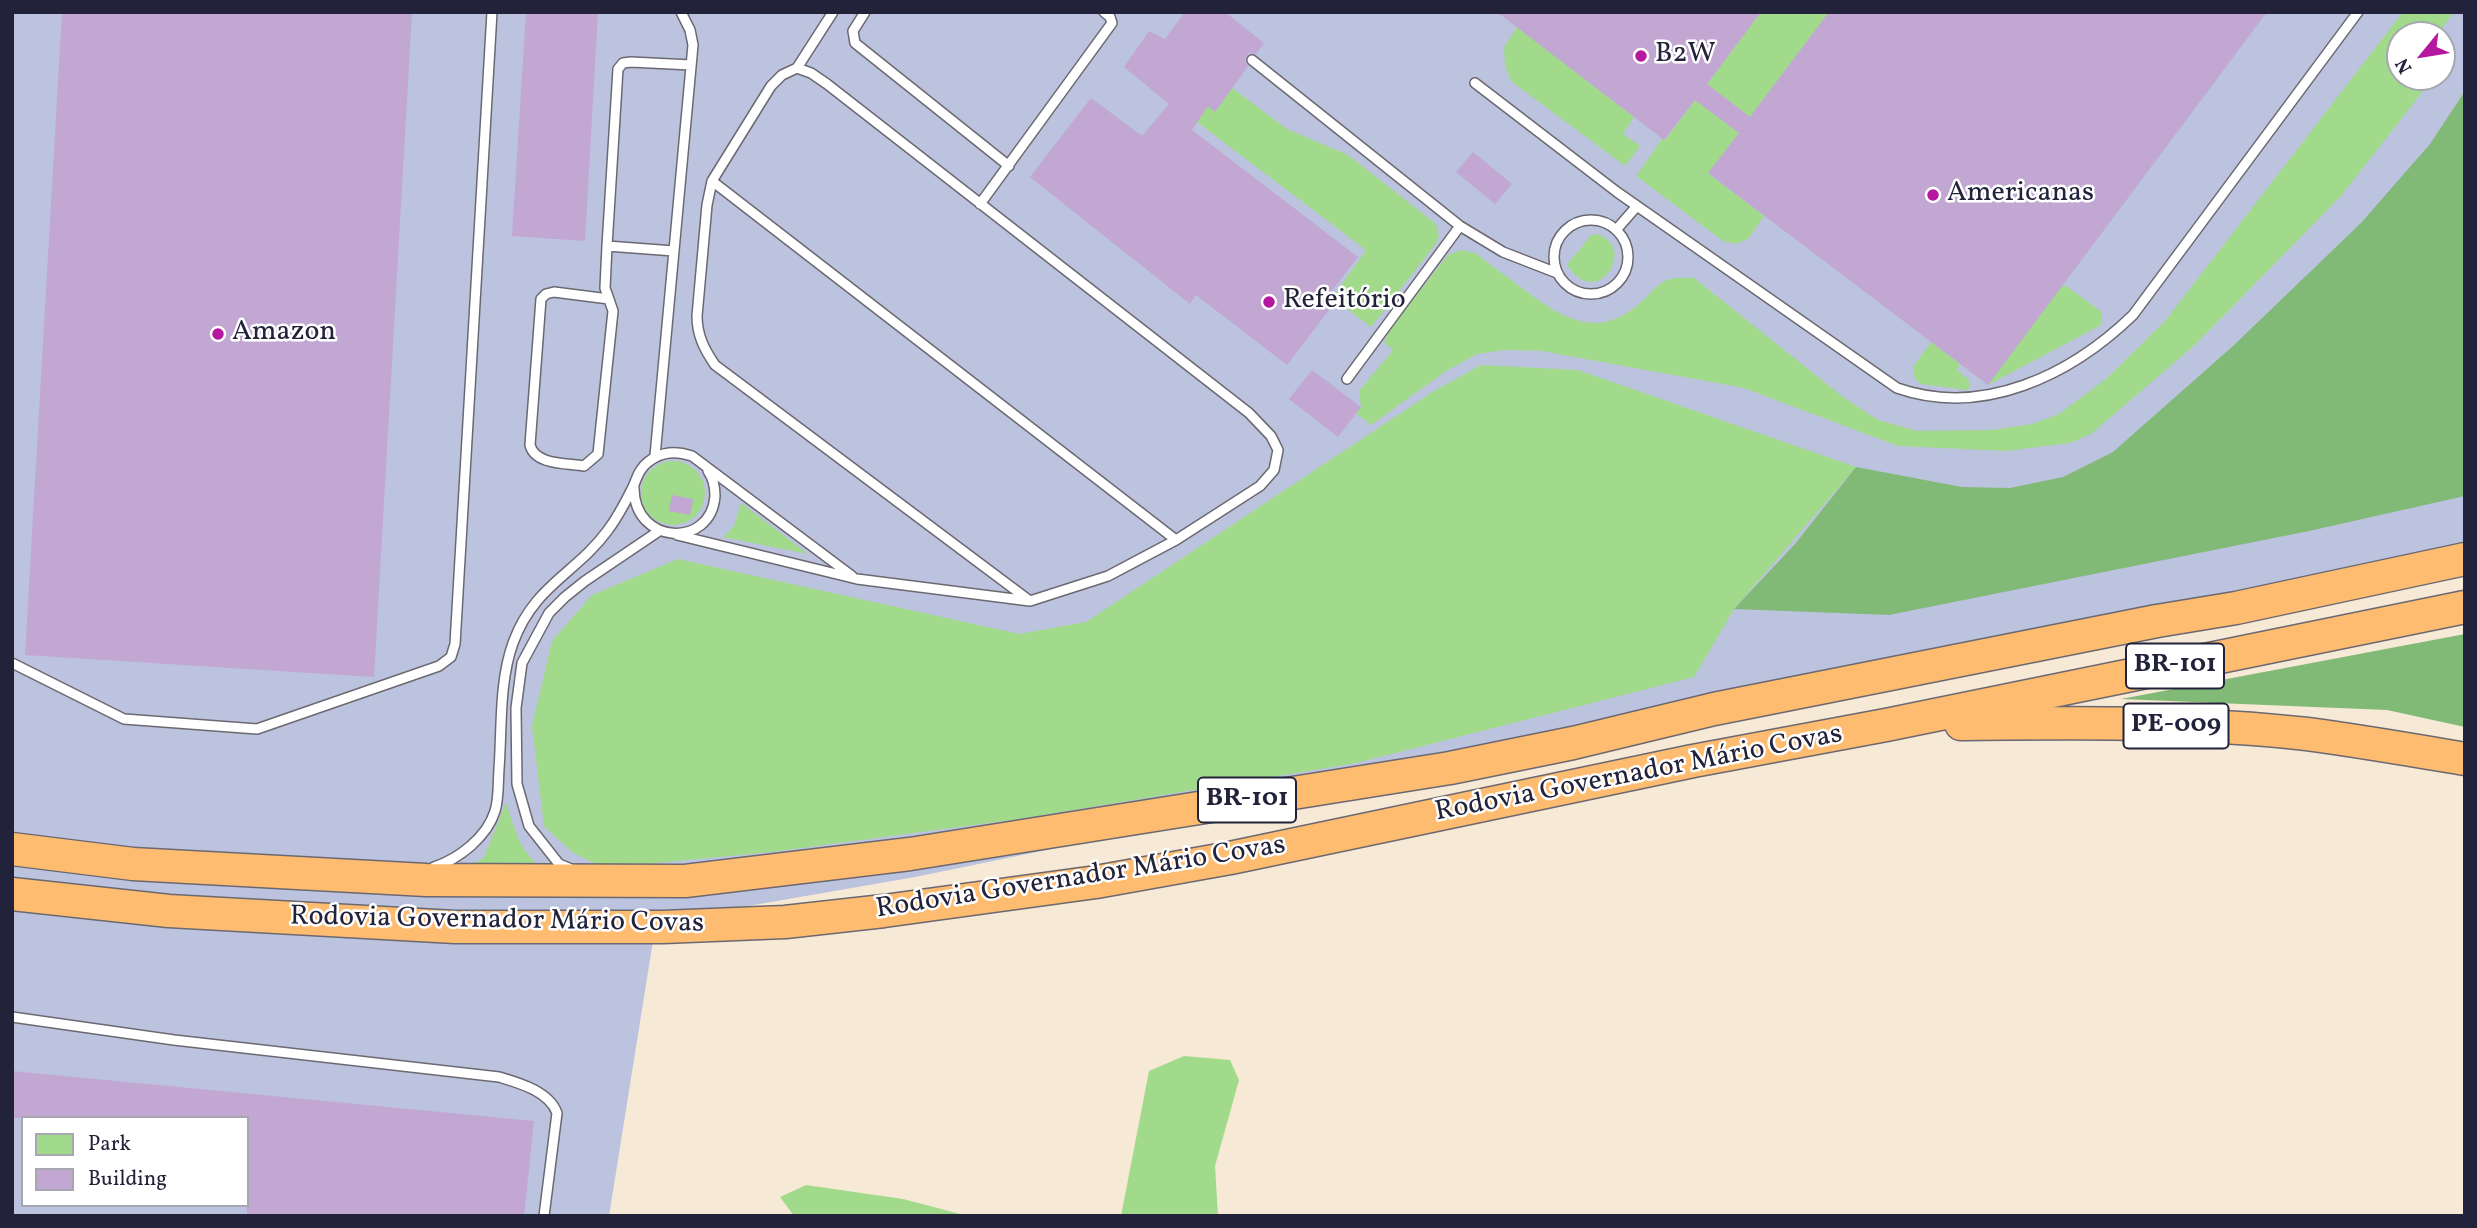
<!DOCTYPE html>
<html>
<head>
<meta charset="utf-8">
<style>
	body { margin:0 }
	#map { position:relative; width:2477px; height:1228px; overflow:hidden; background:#f6e9d5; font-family:Vollkorn,serif }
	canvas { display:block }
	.frame { position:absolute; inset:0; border:14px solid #22223b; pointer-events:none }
	.legend { position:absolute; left:21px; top:1116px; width:228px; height:91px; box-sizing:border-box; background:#fff; border:2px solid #a7a7b1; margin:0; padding:9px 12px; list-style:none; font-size:21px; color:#22223b }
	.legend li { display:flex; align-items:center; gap:14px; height:35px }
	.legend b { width:35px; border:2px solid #a7a7b1 }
	.north { position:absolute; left:2386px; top:21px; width:70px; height:70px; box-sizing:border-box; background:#fff; border:2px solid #a7a7b1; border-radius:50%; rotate:240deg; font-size:19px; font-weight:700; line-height:28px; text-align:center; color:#22223b }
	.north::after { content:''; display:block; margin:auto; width:24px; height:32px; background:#b5179e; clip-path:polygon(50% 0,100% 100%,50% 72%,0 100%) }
</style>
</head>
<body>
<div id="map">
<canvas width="2477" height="1228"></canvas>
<div class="frame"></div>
<ul class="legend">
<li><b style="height:19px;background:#a2da8b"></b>Park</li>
<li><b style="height:19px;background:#c1a7d2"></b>Building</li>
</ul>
<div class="north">N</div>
</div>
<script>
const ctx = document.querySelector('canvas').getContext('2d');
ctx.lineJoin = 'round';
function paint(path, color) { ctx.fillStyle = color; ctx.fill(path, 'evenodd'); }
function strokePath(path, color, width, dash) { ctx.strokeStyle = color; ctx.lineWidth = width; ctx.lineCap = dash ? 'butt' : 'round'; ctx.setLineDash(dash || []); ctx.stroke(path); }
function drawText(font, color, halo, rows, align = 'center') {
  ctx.font = font + ' Vollkorn,serif'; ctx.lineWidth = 5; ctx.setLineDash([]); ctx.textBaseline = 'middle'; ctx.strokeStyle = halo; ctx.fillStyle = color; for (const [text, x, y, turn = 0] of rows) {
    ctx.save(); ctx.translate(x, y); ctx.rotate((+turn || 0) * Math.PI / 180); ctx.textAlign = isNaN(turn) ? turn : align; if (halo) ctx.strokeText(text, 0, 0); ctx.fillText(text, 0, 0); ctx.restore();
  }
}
paint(new Path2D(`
	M12 12H2465V559L915 877 656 922 609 1216H12ZM2400 35H2442V77H2400ZM23 1118H247V1205H23Z`), '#bcc3de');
paint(new Path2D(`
	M1761 12H1829L1750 117 1707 84Z
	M2403 12H2454L2437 35H2400V77H2434L2341 196 2196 344 2091 434 2070 443 2006 451 1898 446 1744 388 1542 351 1505 350 1477 354 1446 371 1371 425 1356 413 1361 407 1359 391 1393 350 1384 342 1392 326 1448 255 1461 250 1475 253C1491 265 1507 277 1523 289 1561 317 1596 341 1639 304 1662 283 1659 276 1694 278L1843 397 1878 420 1917 431 1991 430 2032 424 2059 414 2107 378 2165 321Z
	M1517 27 1634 117 1623 134 1640 146 1625 166 1511 81 1505 65 1504 47Z
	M1232 88 1287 129 1348 155 1436 224 1439 236 1435 245 1371 327 1332 298 1366 250 1197 122 1208 106 1215 111Z
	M1695 100 1739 133 1709 174 1764 216 1748 239 1735 244 1723 241 1636 176 1662 139 1665 140Z
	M1596 234C1639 245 1598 313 1567 265L1591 235Z
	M2063 284 2102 312 2101 325 1988 385Z
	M1931 342 1960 364 1957 370 1970 381 1969 388 1967 390 1921 384 1915 379 1913 367Z
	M1481 365 1578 370 1856 467 1734 609 1694 677 1356 763 1019 819 771 852 635 865H598L572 852 544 826 532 726 552 641 592 595 678 559 1019 634 1086 622 1434 391Z
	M641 493a32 32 0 1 1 64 0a32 32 0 1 1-64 0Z
	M741 503 808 554 723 537 734 526Z
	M506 803C518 838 519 853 551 875L465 870 484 857Z
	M1184 1056 1230 1060 1239 1080 1215 1166 1218 1216H1121L1149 1071Z
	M806 1185 903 1199 968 1216H794L780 1197Z`), '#a2da8b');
paint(new Path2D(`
	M2465 91V496L2309 531 1889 615 1734 609 1795 544 1856 467 1962 487 2010 488 2063 477 2113 452 2233 346 2361 223 2430 144Z
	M2465 634V727L2387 710 2121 699Z`), '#81ba77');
paint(new Path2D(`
	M62 12H412L374 677 25 655Z
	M526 12H598L585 241 512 236Z
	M1185 12H1225L1264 43 1256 54 1250 53 1246 56 1245 62 1248 66 1215 112 1208 106 1192 130 1358 257 1327 297 1335 302 1287 365 1196 295 1190 304 1030 177 1091 98 1142 136 1169 104 1124 67 1149 31 1165 39Z
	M1497 12H1761L1707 84 1750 117 1829 12H2267L1988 385 1708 173 1739 133 1695 100 1664 140Z
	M1473 152 1512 184 1495 204 1456 172Z
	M1312 370 1361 407 1338 437 1289 399Z
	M672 495 693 499 690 515 669 511Z
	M12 1071 534 1121 524 1216H247V1118H12Z`), '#c1a7d2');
const lane = new Path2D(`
	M865 12 853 31 855 43 1009 166
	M1252 60 1460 226 1503 252 1557 273
	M797 68 833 12
	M1475 83 1617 192 1897 388C1983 418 2071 375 2133 315L2358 12
	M712 181 1176 540
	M980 204 1112 23 1110 17 1104 12
	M1554 257a37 37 0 1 1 74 0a37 37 0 1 1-74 0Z
	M1616 230 1637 206
	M607 246 618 69 623 63 631 62 691 65
	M609 299 554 292 546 294 541 299 530 445C535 465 566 463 584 466L598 454 613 311 605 288 607 246 674 251
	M1347 379 1460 226
	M655 456 693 45 690 30 681 12
	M634 488C634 545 711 549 715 496 715 487 713 478 708 471
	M677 535 857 579 1030 601 1108 576 1176 540 1260 486 1274 470 1278 450 1271 436 1249 413 827 84 811 73 797 68 782 75 771 86 712 181 707 205 697 316C697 335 704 349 715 365L1030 601
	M12 663 124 719 257 729 439 666 451 657 455 644 492 12
	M434 867C459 859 487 837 495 811 499 799 498 782 499 769 502 728 499 682 513 643 534 585 576 574 608 530 617 518 625 503 632 489 637 479 638 470 648 462 662 451 676 451 692 456L852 576
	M571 869 559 864 529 826 517 784 516 708 522 663 549 613 565 597 585 581 659 531
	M12 1017 174 1040 499 1077C519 1083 549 1091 557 1113L544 1216`);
const highway = new Path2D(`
	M1961 724C2076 723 2192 721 2307 734 2360 741 2412 750 2465 759
	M12 849 133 864 426 880 685 881 910 854 1450 768 1573 743 1714 709 2157 621 2236 608 2465 559
	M12 894 169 911 455 927H663L785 922 884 911 1096 882 1230 858 1693 761 1886 725 2465 607`);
strokePath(lane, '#6c6871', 12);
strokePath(highway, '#6c6871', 35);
strokePath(lane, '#fff', 9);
strokePath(highway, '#fdbc70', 32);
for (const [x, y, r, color] of [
	[1641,56,7,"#b5179e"],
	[1933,195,7,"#b5179e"],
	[1269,302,7,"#b5179e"],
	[218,334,7,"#b5179e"]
]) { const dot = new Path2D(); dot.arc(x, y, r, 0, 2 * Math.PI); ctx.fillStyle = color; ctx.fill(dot); strokePath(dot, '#fff', 2.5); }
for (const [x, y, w] of [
	[2175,666,98],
	[2176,726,105],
	[1247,800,98]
]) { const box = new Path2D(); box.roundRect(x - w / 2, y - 22.5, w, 45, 5); ctx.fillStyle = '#fff'; ctx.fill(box); strokePath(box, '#22223b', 2); }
drawText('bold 26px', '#22223b', null, [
	["BR-101",2175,666],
	["PE-009",2176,726],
	["BR-101",1247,800]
]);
drawText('28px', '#22223b', '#fff', [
	["B2W",1655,56],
	["Americanas",1947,195],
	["Refeitório",1283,302],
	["Amazon",232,334]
], 'left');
drawText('28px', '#22223b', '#fff', [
	["Rodovia Governador Mário Covas",1639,775,-11],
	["Rodovia Governador Mário Covas",1081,879,-9],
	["Rodovia Governador Mário Covas",497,922,1]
]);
</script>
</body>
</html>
